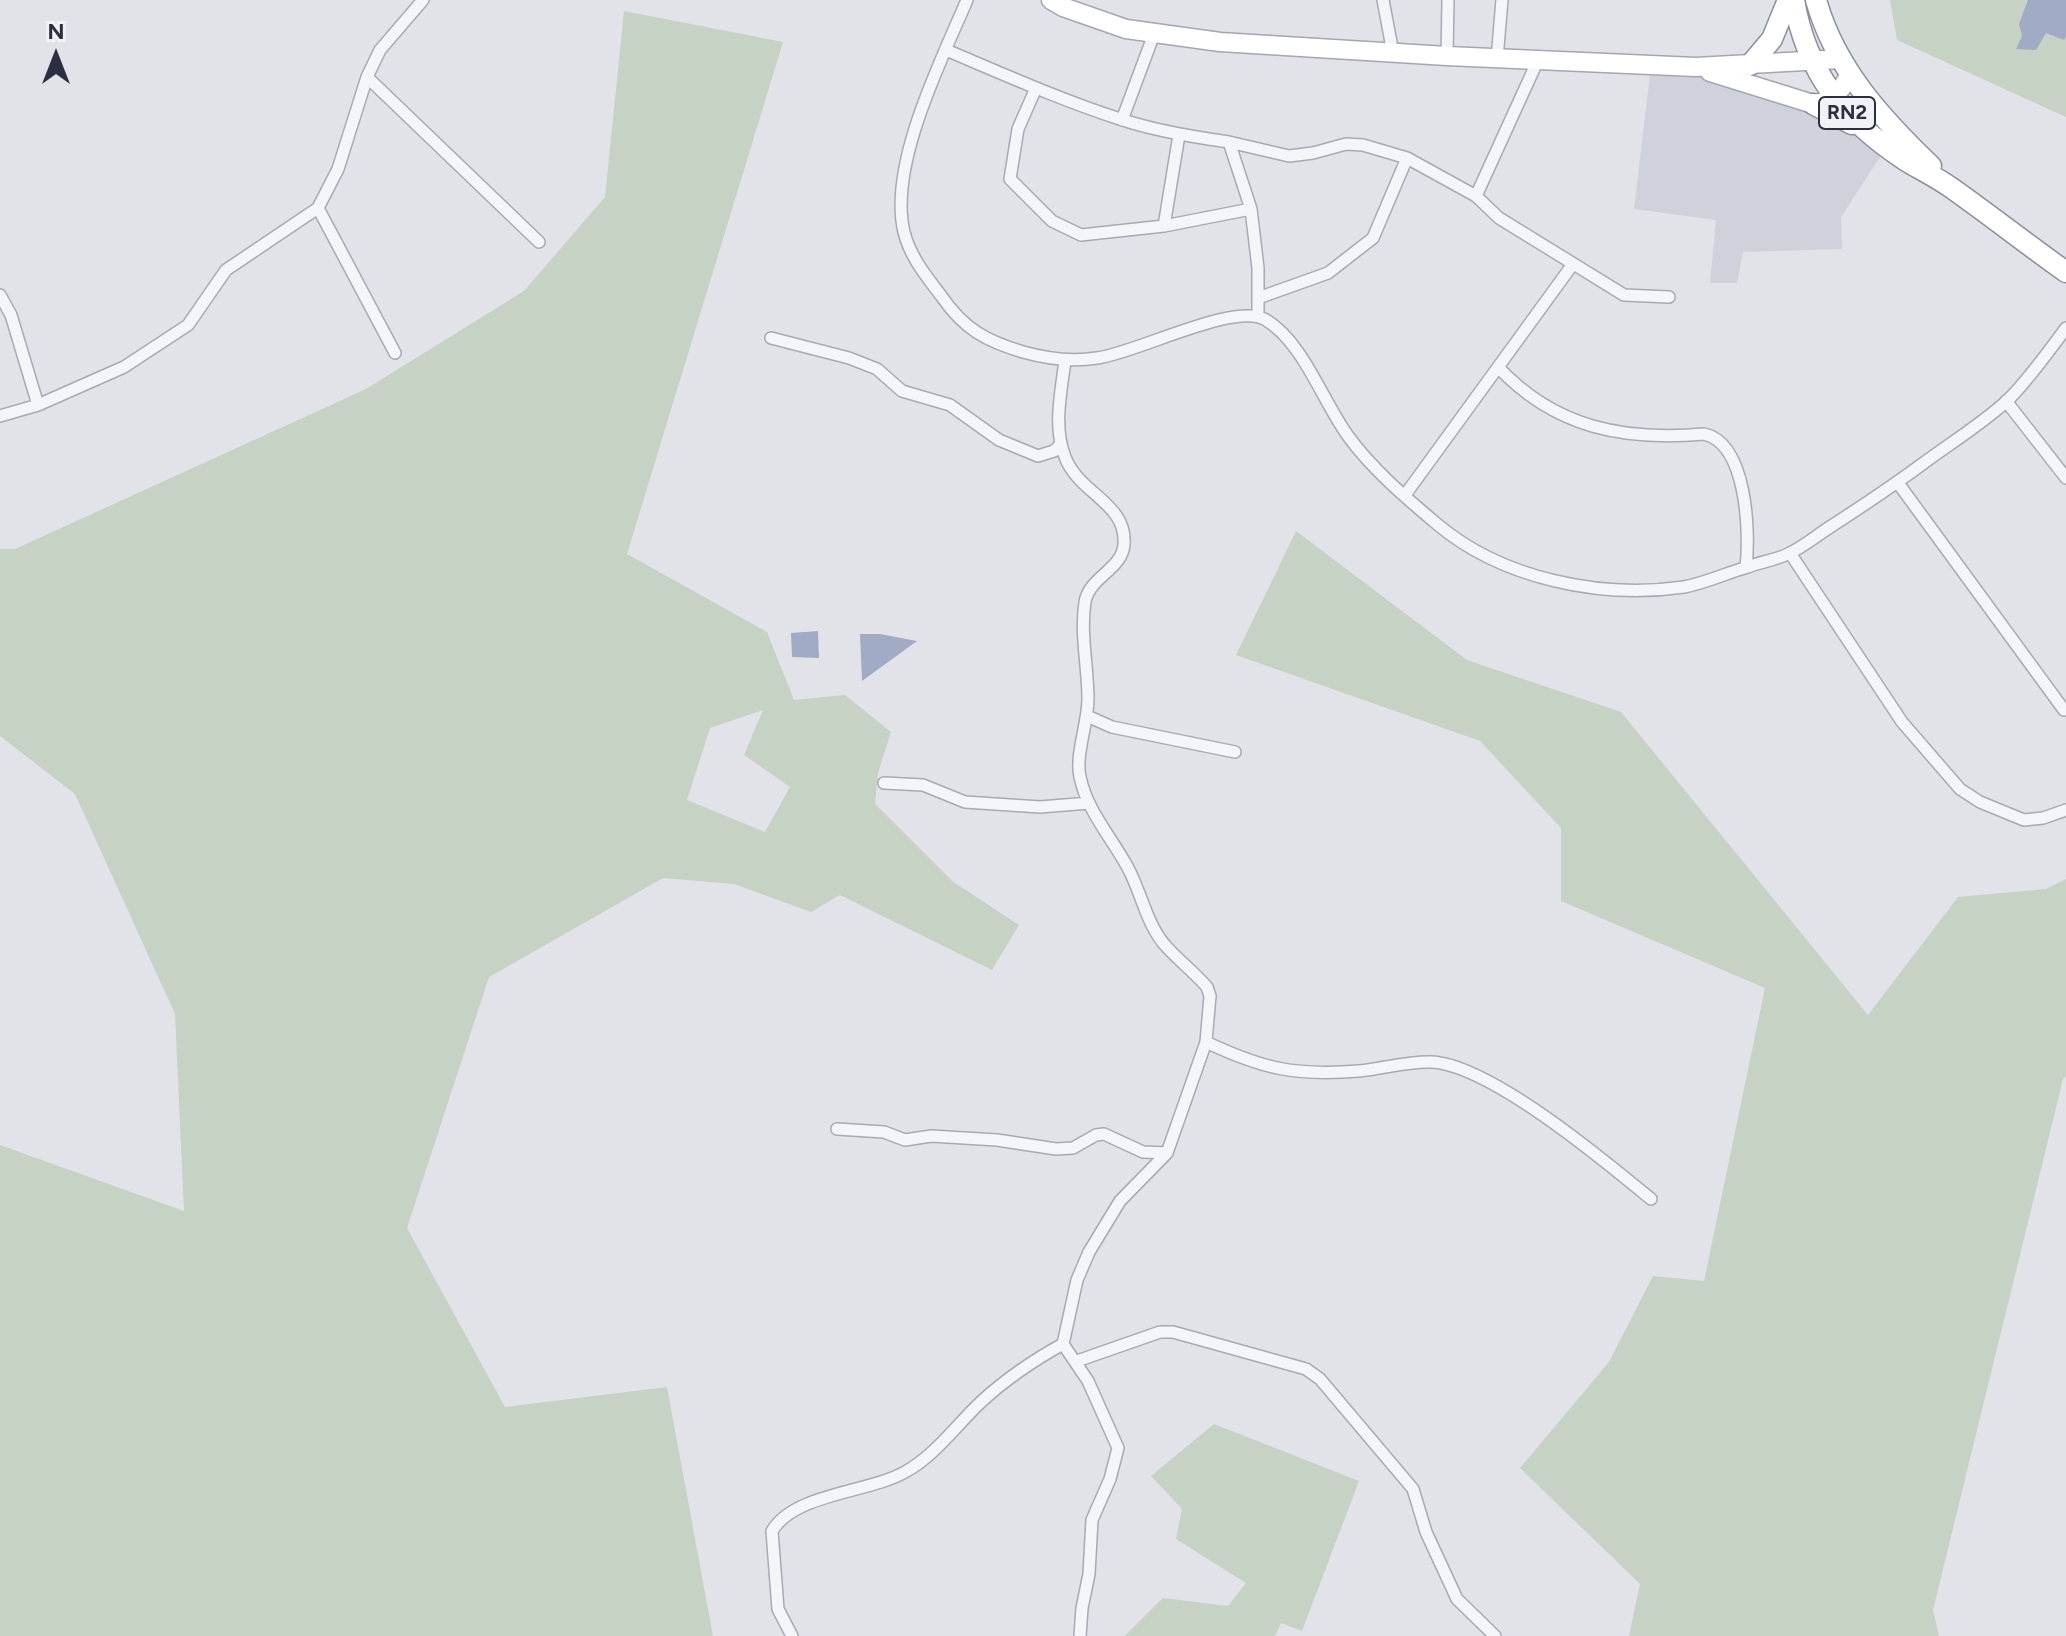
<!DOCTYPE html>
<html>
<head>
<meta charset="utf-8">
<style>
	body { margin:0 }
	#map { position:relative; width:2066px; height:1636px; overflow:hidden; background:#e2e3e9; font-family:Figtree,sans-serif }
	canvas { display:block }
	.north { position:absolute; left:16px; top:16px; width:80px; height:80px; -webkit-text-stroke:6px #f1f2f6; paint-order:stroke; rotate:0deg; font-size:22px; font-weight:700; line-height:32px; text-align:center; color:#2c2f3f }
	.north::after { content:''; display:block; margin:auto; width:28px; height:36px; background:#2c2f3f; clip-path:polygon(50% 0,100% 100%,50% 72%,0 100%) }
</style>
</head>
<body>
<div id="map">
<canvas width="2066" height="1636"></canvas>
<div class="north">N</div>
</div>
<script>
const ctx = document.querySelector('canvas').getContext('2d');
ctx.lineJoin = 'round';
function paint(path, color) { ctx.fillStyle = color; ctx.fill(path, 'evenodd'); }
function strokePath(path, color, width, dash) { ctx.strokeStyle = color; ctx.lineWidth = width; ctx.lineCap = dash ? 'butt' : 'round'; ctx.setLineDash(dash || []); ctx.stroke(path); }
function drawText(font, color, halo, rows, align = 'center') {
  ctx.font = font + ' Figtree,sans-serif'; ctx.lineWidth = 6; ctx.setLineDash([]); ctx.textBaseline = 'middle'; ctx.strokeStyle = halo; ctx.fillStyle = color; for (const [text, x, y, turn = 0] of rows) {
    ctx.save(); ctx.translate(x, y); ctx.rotate((+turn || 0) * Math.PI / 180); ctx.textAlign = isNaN(turn) ? turn : align; if (halo) ctx.strokeText(text, 0, 0); ctx.fillText(text, 0, 0); ctx.restore();
  }
}
paint(new Path2D(`
	M1650 74 1707 78 1826 115 1884 151 1841 217 1842 249 1743 252 1737 283H1710L1716 220 1634 209Z`), '#d0d2db');
paint(new Path2D(`
	M1890 0H2066V117L1897 40Z
	M624 11 783 42 627 554 767 632 794 700 845 695 891 732 878 773 875 804 952 881 1019 925 992 970 840 895 811 912 734 884 663 878 489 977 407 1228 505 1407 667 1387 713 1636H0V1145L184 1211 175 1014 75 794 0 736V549H15L366 389 524 291 605 197ZM763 710 744 755 790 787 765 832 687 800 710 728Z
	M1296 531 1467 660 1621 712 1868 1015 1958 897 2046 889 2066 879V1076L2063 1079 1933 1610 1939 1636H1629L1640 1584 1520 1468 1609 1362 1653 1276 1704 1281 1765 988 1561 901V828L1480 741 1236 655Z
	M1214 1424 1359 1481 1302 1631 1281 1623 1275 1636H1125L1163 1598 1228 1606 1246 1583 1176 1539 1182 1509 1151 1476Z`), '#c5d2c4');
paint(new Path2D(`
	M2028 0H2066V36L2064 40 2046 33 2036 50 2016 49 2022 36 2019 24Z
	M818 631 819 658 792 657 791 633Z
	M860 634H880L917 641 862 681Z`), '#a1abc5');
const street = new Path2D(`
	M967 0C941 61 888 166 904 232 910 257 927 277 942 297 964 329 986 341 1023 352 1048 359 1071 362 1097 358 1137 353 1235 301 1266 320 1303 342 1323 402 1348 436 1372 469 1406 498 1437 524 1502 579 1601 599 1684 587 1706 583 1726 573 1748 567 1761 562 1775 560 1788 554 1803 547 1816 536 1830 527 1861 507 1891 487 1921 465 1949 444 1982 424 2008 400 2030 378 2048 352 2066 328
	M1383 0 1393 53
	M946 50C1003 74 1061 100 1120 119 1155 131 1193 137 1229 142
	M1447 56 1448 0
	M1497 59 1502 0
	M367 77 539 242
	M1036 88 1018 129 1010 179 1052 221 1081 235 1164 226 1251 209
	M1122 120 1154 34
	M1476 196 1538 60
	M318 208 395 353
	M1164 226 1179 135
	M0 295 11 315 38 405
	M1258 298 1328 273 1373 238 1407 158
	M1258 316V268L1251 209 1229 142 1289 156 1313 153 1346 144 1363 145 1407 158 1476 196 1499 218 1624 295 1669 297
	M771 338 849 358 877 369 902 391 950 405 999 440 1038 456 1054 451 1061 444
	M1065 361C1061 392 1053 427 1065 457 1079 494 1127 503 1124 544 1123 569 1089 577 1085 602 1080 634 1088 667 1088 699 1088 723 1075 755 1080 777 1087 811 1112 838 1128 868 1141 892 1146 922 1164 944 1177 959 1194 972 1207 987L1210 996 1206 1042 1167 1153 1120 1201 1089 1252 1077 1280 1063 1344 1088 1381 1118 1448 1110 1479 1092 1520 1089 1574 1082 1608 1080 1636
	M1498 367C1555 428 1624 441 1704 434 1747 443 1750 532 1746 567
	M2006 401 2066 478
	M0 416 38 405 124 367 188 325 226 270 318 208 338 169 367 77 380 50 423 0
	M1898 483 2064 710
	M1405 495 1573 264
	M1790 553 1902 722 1960 789 1980 802 2024 820 2043 818 2066 810
	M1087 716 1112 727 1235 752
	M884 783 923 785 965 802 1040 807 1089 803
	M1206 1042C1263 1069 1295 1076 1359 1071 1383 1069 1407 1061 1431 1062 1489 1064 1605 1161 1651 1199
	M837 1129 884 1132 905 1140 931 1136 997 1140 1056 1149 1073 1148 1096 1135 1104 1134 1143 1152 1167 1153
	M1077 1361 1160 1332H1173L1306 1369 1320 1379 1413 1489 1426 1532 1457 1599 1495 1636
	M792 1636 778 1609 772 1531C795 1493 868 1493 905 1472 936 1455 957 1424 982 1401 1007 1378 1034 1360 1063 1344`);
const primary = new Path2D(`
	M1051 0 1063 7 1126 29 1220 42 1447 56 1696 67 1841 59
	M1710 72 1813 104C1833 102 1841 91 1850 74`);
const highway = new Path2D(`
	M1794 0C1806 72 1845 121 1905 160 1921 170 1938 178 1953 189 1991 216 2028 245 2066 272
	M1816 0C1835 68 1881 118 1931 166
	M1750 65 1772 39 1788 0
	M1813 104 1852 124`);
strokePath(street, '#a8a9b3', 14);
strokePath(primary, '#a3a6b3', 21);
strokePath(highway, '#8b8e9e', 23);
strokePath(street, '#f4f5f8', 11);
strokePath(primary, '#fff', 18);
strokePath(highway, '#fff', 20);
for (const [x, y, w] of [
	[1847,113,56]
]) { const box = new Path2D(); box.roundRect(x - w / 2, y - 16, w, 32, 6); ctx.fillStyle = '#f1f2f6'; ctx.fill(box); strokePath(box, '#2c2f3f', 2); }
drawText('bold 20px', '#2c2f3f', null, [
	["RN2",1847,113]
]);
</script>
</body>
</html>
